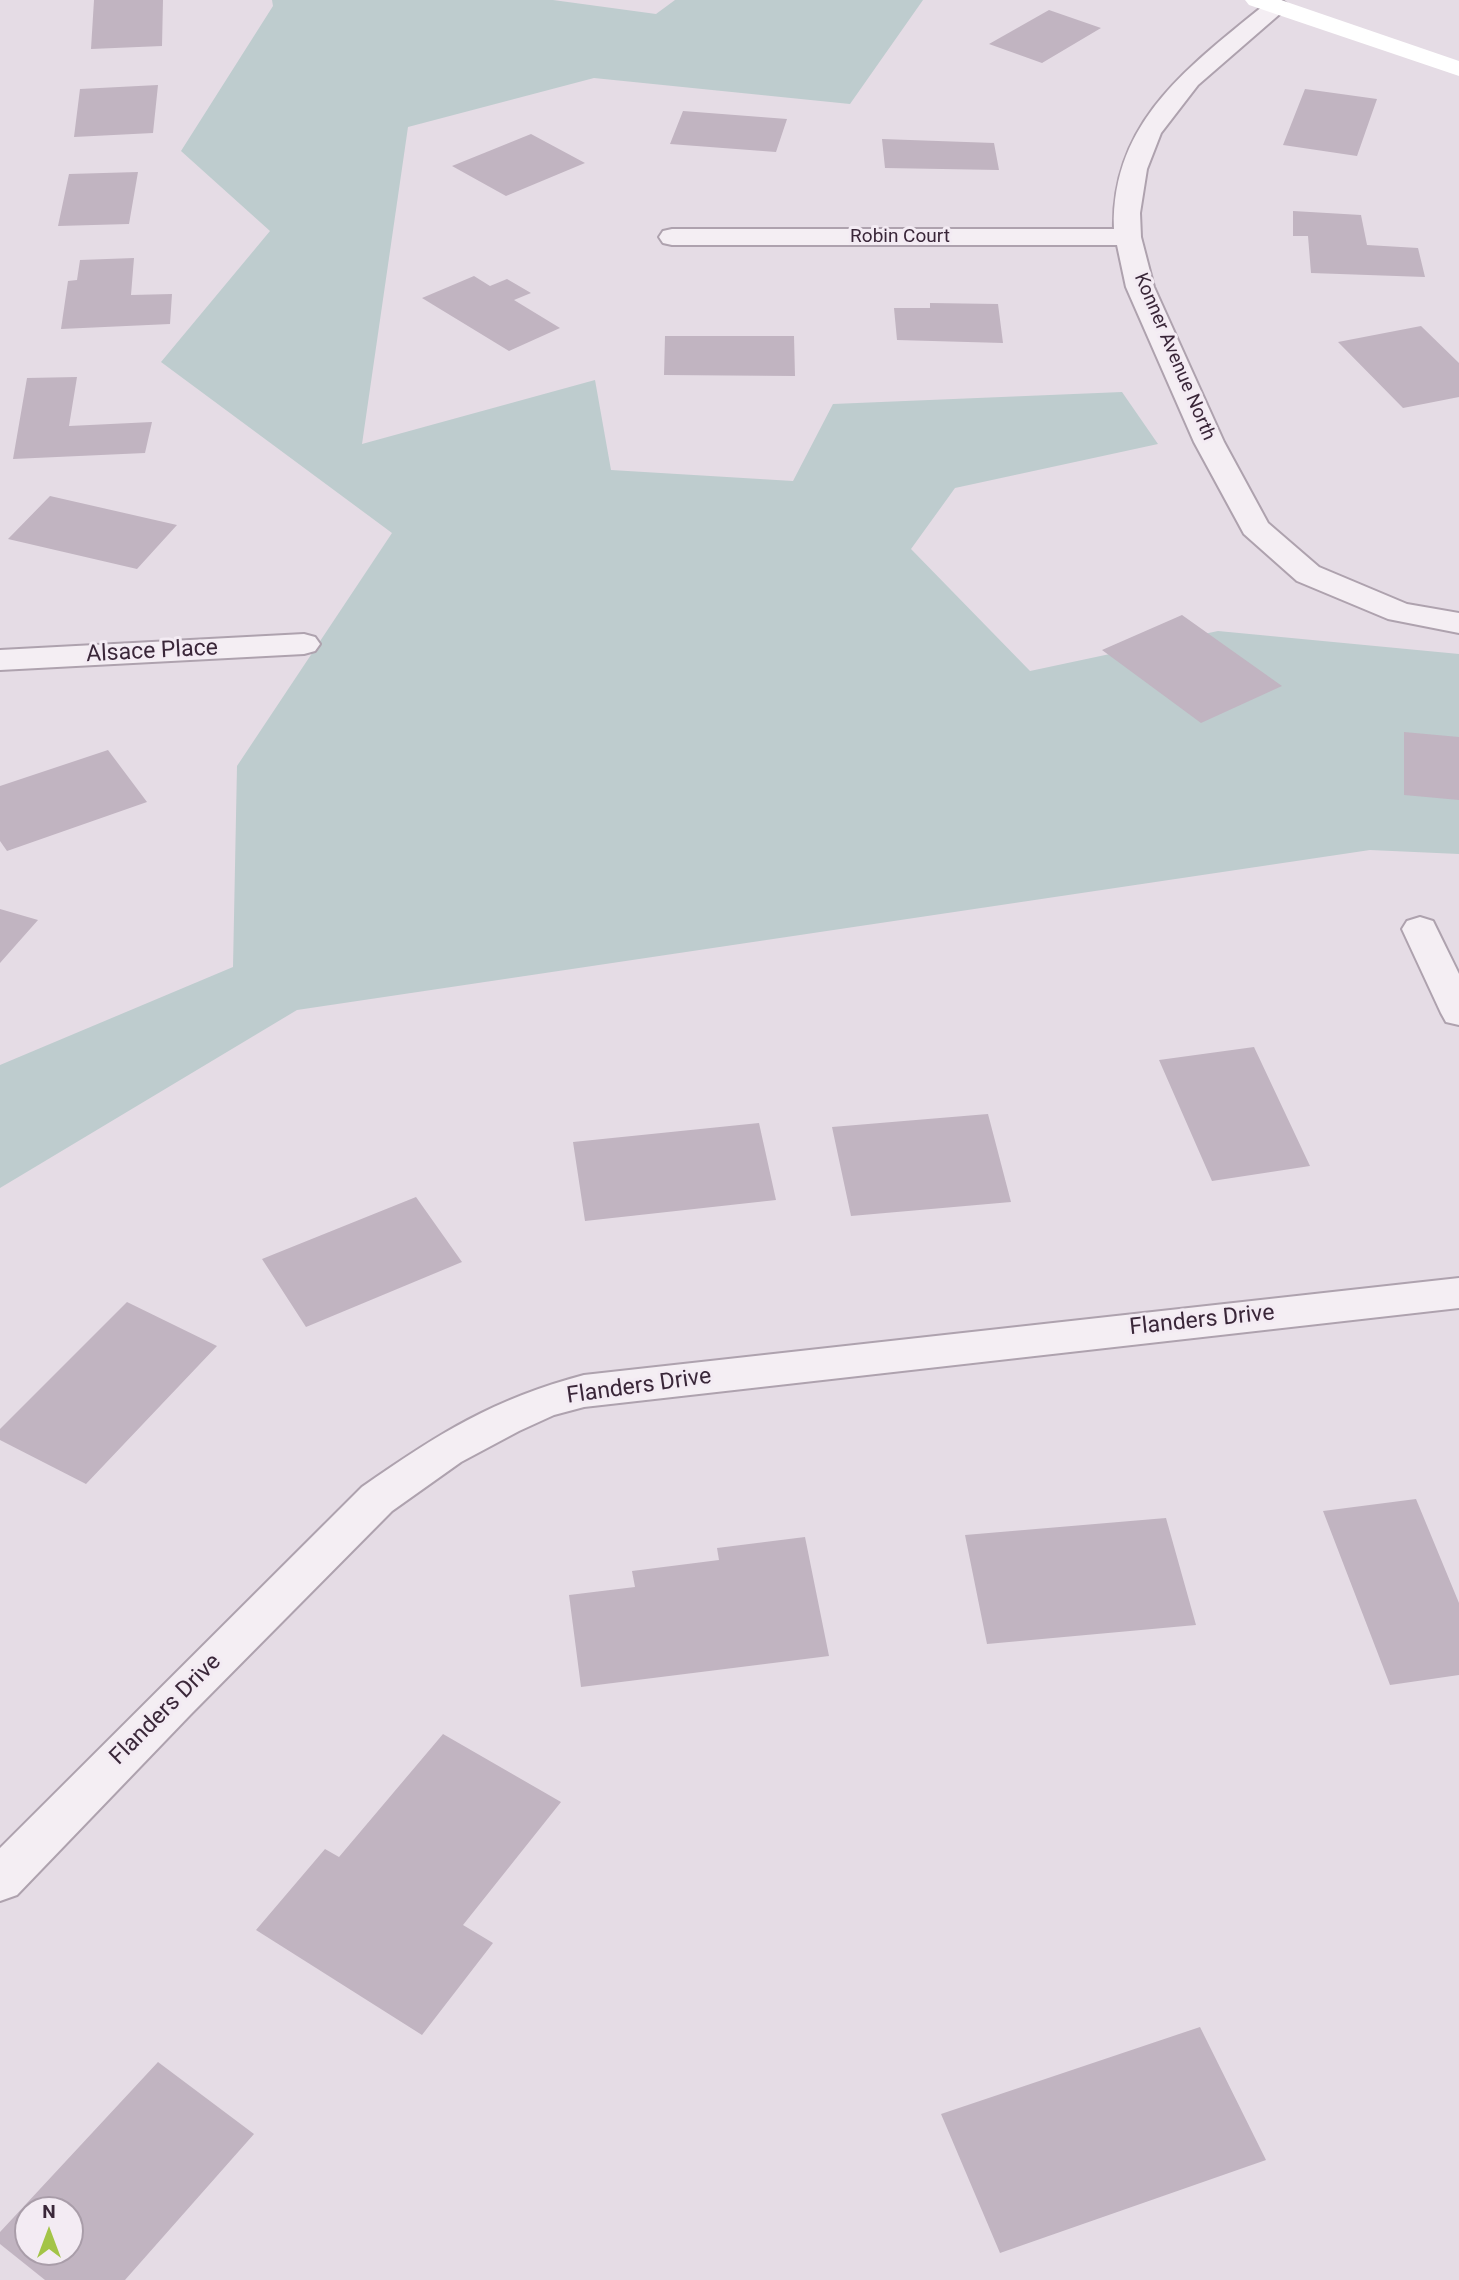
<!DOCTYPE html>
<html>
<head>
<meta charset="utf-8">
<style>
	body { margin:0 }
	#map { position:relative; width:1459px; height:2280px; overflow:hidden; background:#e5dce5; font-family:Roboto,sans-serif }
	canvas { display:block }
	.north { position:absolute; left:14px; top:2196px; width:70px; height:70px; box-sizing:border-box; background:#f3ebf3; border:2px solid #a99da9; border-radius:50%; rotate:0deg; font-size:19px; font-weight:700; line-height:28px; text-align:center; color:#3a2739 }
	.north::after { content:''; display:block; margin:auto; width:24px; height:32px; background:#a3c447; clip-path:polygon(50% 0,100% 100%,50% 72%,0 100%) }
</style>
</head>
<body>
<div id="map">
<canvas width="1459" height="2280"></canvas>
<div class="north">N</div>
</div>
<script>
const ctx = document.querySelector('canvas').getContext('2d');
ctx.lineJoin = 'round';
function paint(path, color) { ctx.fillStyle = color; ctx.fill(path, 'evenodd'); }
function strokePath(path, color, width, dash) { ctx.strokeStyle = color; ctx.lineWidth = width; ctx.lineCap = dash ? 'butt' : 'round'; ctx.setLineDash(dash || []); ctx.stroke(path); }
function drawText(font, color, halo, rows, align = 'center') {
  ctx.font = font + ' Roboto,sans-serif'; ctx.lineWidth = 6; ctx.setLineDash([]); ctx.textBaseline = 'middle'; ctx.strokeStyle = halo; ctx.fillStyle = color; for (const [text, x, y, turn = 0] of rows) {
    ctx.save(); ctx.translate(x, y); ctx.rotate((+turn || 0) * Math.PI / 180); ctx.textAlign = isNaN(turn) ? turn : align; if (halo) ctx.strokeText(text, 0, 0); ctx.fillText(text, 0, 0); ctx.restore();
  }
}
paint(new Path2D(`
	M272 0H553L656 14 675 0H923L850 104 594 78 408 127 362 444 595 380 611 470 793 481 833 404 1122 392 1158 444 955 488 911 549 1030 671 1218 631 1459 654V854L1370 850 297 1010 0 1188V1065L233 967 237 766 392 533 161 362 270 231 181 151 273 6Z`), '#beccce');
paint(new Path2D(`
	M94 0H163L162 46 91 49Z
	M1049 10 1101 28 1042 63 989 44Z
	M158 85 153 133 74 137 80 89Z
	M1305 89 1377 99 1357 156 1283 145Z
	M683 111 787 119 776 152 670 144Z
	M531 134 585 163 506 196 452 166Z
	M882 139 994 143 999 170 885 168Z
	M138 172 129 224 58 226 69 174Z
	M1293 211 1361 215 1367 245 1418 248 1425 277 1311 273 1308 236H1293Z
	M134 258 131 295 172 294 170 324 61 329 68 281 77 280 80 260Z
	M474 276 490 286 507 279 531 293 514 300 560 328 509 351 422 298Z
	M930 303 998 304 1003 343 897 340 894 308H930Z
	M1421 326 1459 363V397L1403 408 1338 342Z
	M665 336H794L795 376 664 375Z
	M77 377 69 426 152 422 145 453 13 459 27 378Z
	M50 496 177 525 137 569 8 539Z
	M1182 615 1282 686 1201 723 1102 650Z
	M1404 732 1459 737V800L1404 795Z
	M108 750 147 802 7 851 0 841V786Z
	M0 909 38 920 0 963Z
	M1254 1047 1310 1166 1212 1181 1159 1060Z
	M988 1114 1011 1202 851 1216 832 1127Z
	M759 1123 776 1200 585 1221 573 1142Z
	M416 1197 462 1262 306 1327 262 1259Z
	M127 1302 217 1346 86 1484 0 1440V1429Z
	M1416 1499 1459 1603V1675L1390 1685 1323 1511Z
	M1166 1518 1196 1625 987 1644 965 1535Z
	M805 1537 829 1656 581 1687 569 1595 635 1587 632 1571 719 1560 717 1548Z
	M443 1734 561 1802 463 1925 493 1943 422 2035 256 1930 325 1849 339 1857Z
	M1200 2027 1266 2160 1000 2253 941 2114Z
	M158 2062 254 2134 125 2280H45L0 2244V2232ZM28 2210H70V2252H28Z`), '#c1b4c1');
const street = new Path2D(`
	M1269 1 1281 0 1289 6 1198 85 1161 133 1147 169 1140 213 1141 237 1154 287 1224 442 1268 523 1319 567 1407 604 1459 613V633L1388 619 1297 581 1244 534 1194 442 1126 287 1117 245H672L663 243 659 237 663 231 672 229H1114C1111 119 1193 64 1269 1Z
	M304 634 315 637 320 644 315 651 304 654 0 670V650Z
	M1420 917 1433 921 1459 974V1025L1446 1022 1441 1013 1402 929 1407 921Z
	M1459 1278V1308L584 1407 554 1415 519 1431 461 1462 392 1511 191 1714 17 1895 0 1901V1848L362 1487C438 1434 493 1399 584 1375Z`);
strokePath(street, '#aea2ae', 4);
paint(street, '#f4eef3');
paint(new Path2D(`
	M1245 0H1281L1459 61V76L1249 5Z`), '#fff');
drawText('19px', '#3a2739', '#f3ebf3', [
	["Robin Court",900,237],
	["Konner Avenue North",1174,357,67]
]);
drawText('23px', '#3a2739', '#f3ebf3', [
	["Alsace Place",152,652,-3],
	["Flanders Drive",1202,1321,-6],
	["Flanders Drive",639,1387,-8],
	["Flanders Drive",166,1710,-45]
]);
</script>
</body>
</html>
